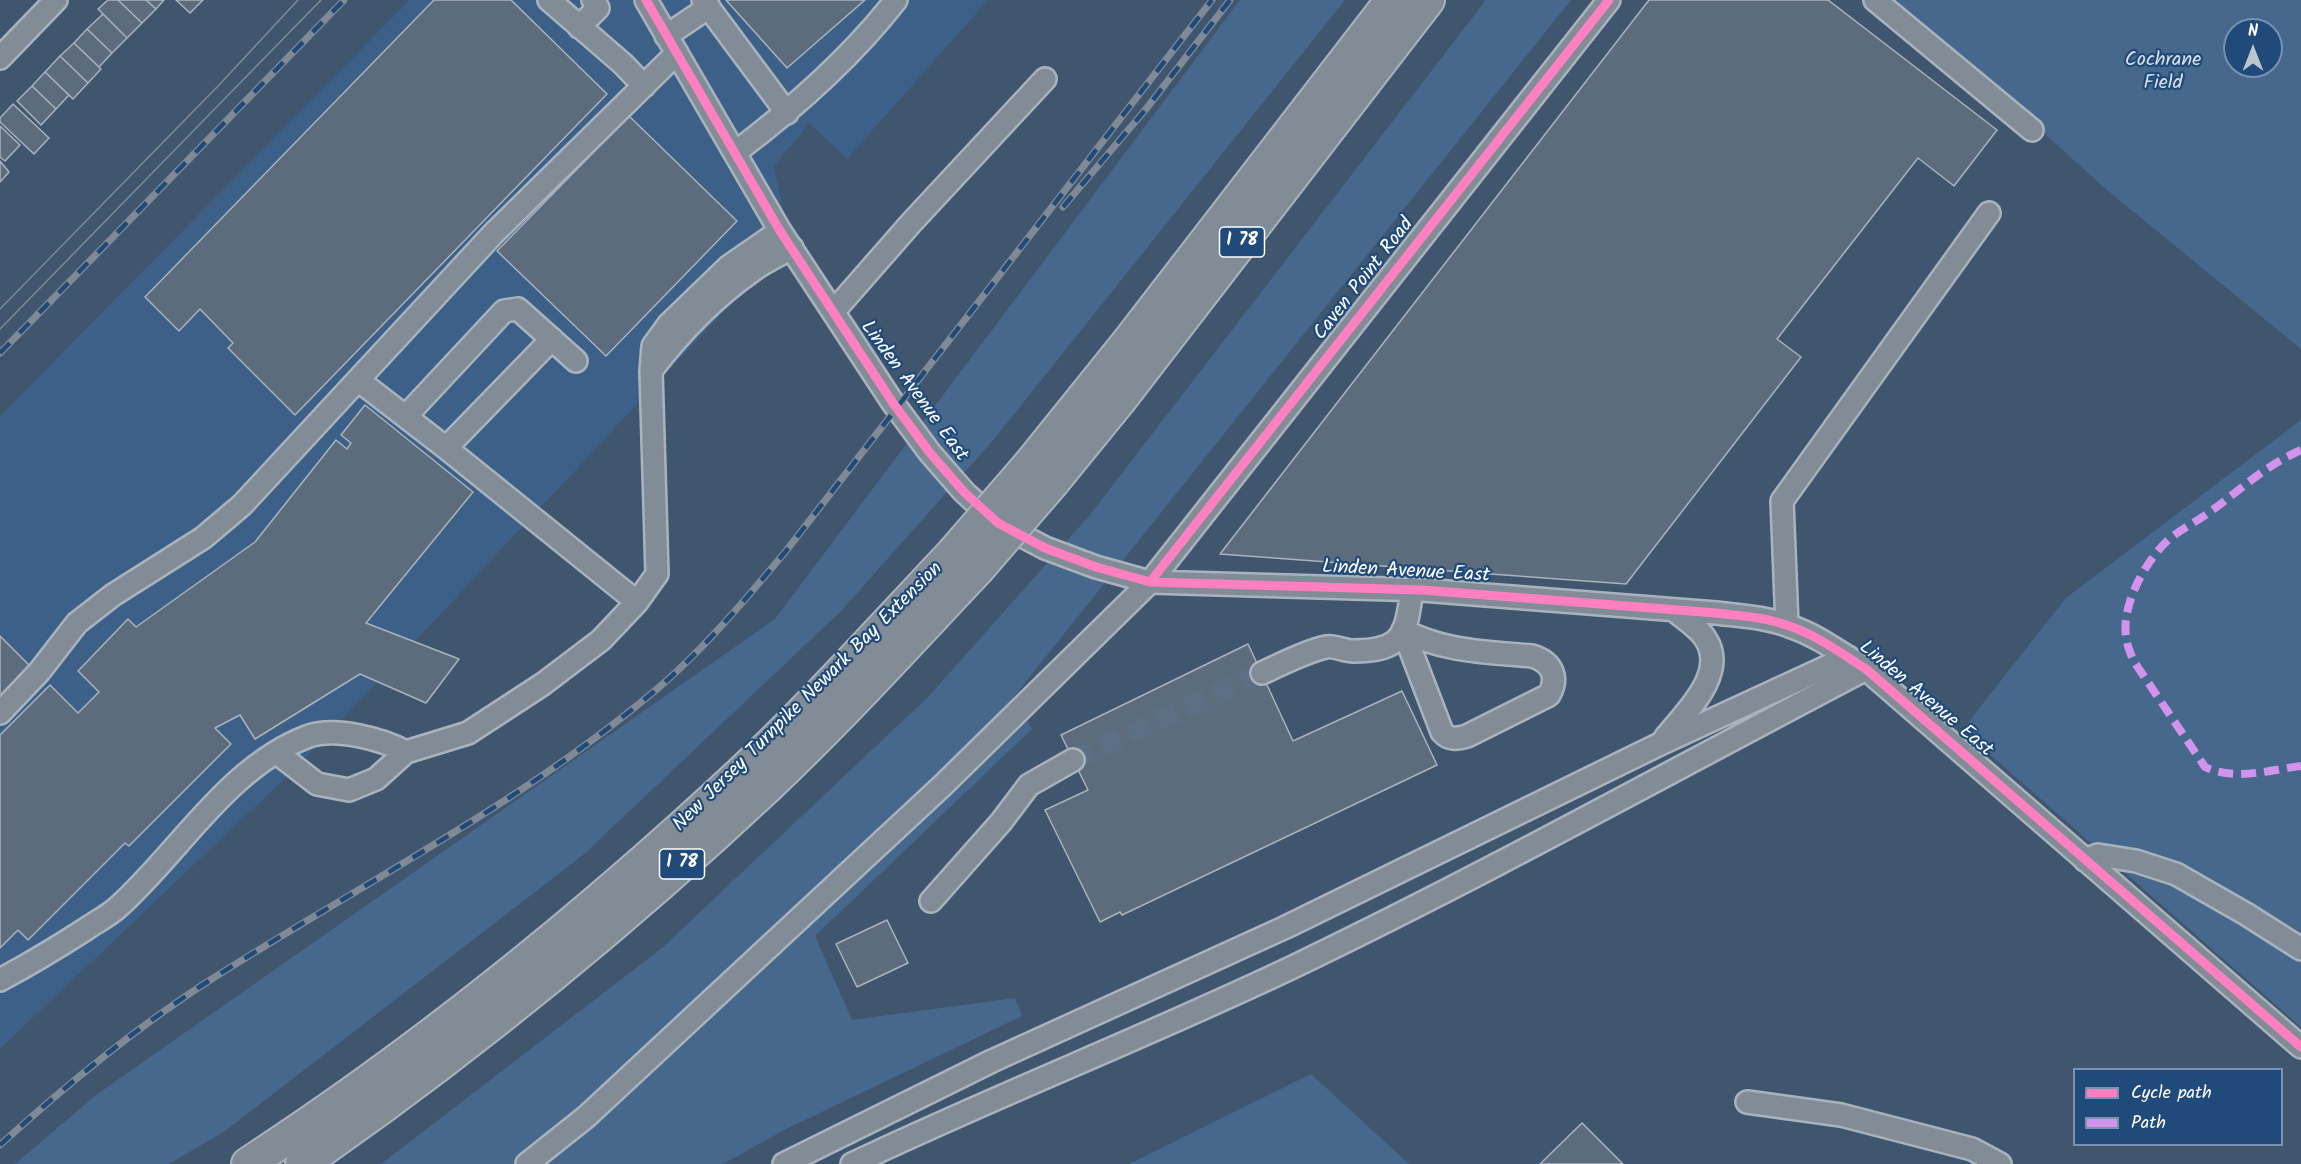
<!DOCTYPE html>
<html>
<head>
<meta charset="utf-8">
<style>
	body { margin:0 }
	#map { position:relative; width:2301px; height:1164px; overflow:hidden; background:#40566e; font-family:Kalam,sans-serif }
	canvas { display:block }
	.legend { position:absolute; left:2073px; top:1068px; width:210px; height:78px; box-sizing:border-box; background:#1f4a7a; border:2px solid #7992af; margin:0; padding:8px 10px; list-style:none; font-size:18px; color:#fff }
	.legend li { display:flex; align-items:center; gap:12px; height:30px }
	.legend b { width:30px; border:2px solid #7992af }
	.north { position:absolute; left:2223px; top:18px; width:60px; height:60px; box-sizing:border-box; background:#1f4a7a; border:2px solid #7992af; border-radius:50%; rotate:0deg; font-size:16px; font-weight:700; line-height:24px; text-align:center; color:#fff }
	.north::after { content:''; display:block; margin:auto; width:21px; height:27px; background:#bcc4cc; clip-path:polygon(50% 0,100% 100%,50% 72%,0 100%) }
</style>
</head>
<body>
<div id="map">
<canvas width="2301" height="1164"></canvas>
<ul class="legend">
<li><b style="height:8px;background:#ff80c0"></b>Cycle path</li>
<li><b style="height:8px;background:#d193ec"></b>Path</li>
</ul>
<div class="north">N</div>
</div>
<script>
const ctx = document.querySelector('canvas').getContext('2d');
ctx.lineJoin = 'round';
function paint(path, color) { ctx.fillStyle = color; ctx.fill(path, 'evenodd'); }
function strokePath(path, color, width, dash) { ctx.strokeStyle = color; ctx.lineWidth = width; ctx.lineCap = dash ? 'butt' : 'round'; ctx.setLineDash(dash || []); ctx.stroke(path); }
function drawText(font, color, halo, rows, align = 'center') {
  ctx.font = font + ' Kalam,sans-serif'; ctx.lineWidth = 4.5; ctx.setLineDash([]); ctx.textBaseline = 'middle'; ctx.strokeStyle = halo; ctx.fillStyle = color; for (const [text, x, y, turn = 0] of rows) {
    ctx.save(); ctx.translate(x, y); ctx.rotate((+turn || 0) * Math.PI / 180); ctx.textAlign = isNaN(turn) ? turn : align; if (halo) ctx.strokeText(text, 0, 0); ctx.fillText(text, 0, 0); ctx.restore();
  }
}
paint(new Path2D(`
	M410 0H988L847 159 809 123 774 167 790 241 302 762 0 1049V416Z`), '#3c6087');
paint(new Path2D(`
	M1240 0H1345L995 438 841 611 583 855 225 1131 169 1164H15L96 1095 775 619Z
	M1486 0H1571L1012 699 1032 729 815 936 852 1020 1015 998 1022 1016 786 1129 723 1164H381L662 948 929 696 1089 516Z
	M1896 0H2301V349L2107 190ZM2235 30H2271V66H2235Z
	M2301 420V1027L1962 730 2066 598Z
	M1311 1074 1409 1164H1129Z`), '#47688d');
const building = new Path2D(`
	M108 0H118L142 23 127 38 98 9Z
	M118 0H146L156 9 142 23Z
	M146 0H164L156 9Z
	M176 0H203L190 13Z
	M434 0H511L607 94 295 415 228 348 233 343 200 309 179 331 145 297Z
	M726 0H865L787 68Z
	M1649 0H1828L1997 130 1954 186 1918 158 1777 339 1801 357 1626 584 1220 554Z
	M103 14 127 38 112 53 87 29Z
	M87 29 112 53 99 67 74 43Z
	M74 43 101 69 88 83 60 56Z
	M60 56 88 83 73 99 45 72Z
	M45 72 69 95 56 109 32 86Z
	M32 86 56 109 41 125 17 101Z
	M13 104 49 138 34 154 0 122V118Z
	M629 116 737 221 606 356 497 251Z
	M0 126 20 145 5 161 0 157Z
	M0 161 9 172 0 182Z
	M365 405 473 492 366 623 459 659 426 703 360 674 255 739 240 715 215 728 231 744 129 846 125 843 28 940 18 930 0 948V735L50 685 78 713 99 692 78 671 128 619 136 627 255 542 336 440 347 449 351 443 341 435Z
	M0 636 30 666 0 697Z
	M1248 644 1293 741 1402 691 1437 765 1122 915 1120 912 1100 922 1045 810 1088 790 1061 735Z
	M887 920 908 963 857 987 836 944Z
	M1582 1123 1623 1164H1540Z`);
paint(building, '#5c6c7d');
strokePath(building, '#a9b3be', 1.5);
strokePath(new Path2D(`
	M1073 760 1262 673`), '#5d6f84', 21, [21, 10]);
const minor = new Path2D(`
	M549 0 623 64 644 86
	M646 0 780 231 893 403 930 453 964 492 998 523 1045 548 1096 567 1150 582 1422 590 1716 613C1741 616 1766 617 1789 626 1817 635 1842 654 1866 669L2301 1047
	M703 0 787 113
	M1875 0 2032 130
	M579 27 598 8 593 0
	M666 36 709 7
	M0 58 56 0
	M736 152C794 108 851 58 896 0
	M834 311 912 222 1045 79
	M653 368C681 332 715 297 752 271 764 262 779 255 792 248
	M358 380 446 448 637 602
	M406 416 504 311 518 309 576 361
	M446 448 552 339
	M1787 625 1782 501 1989 213
	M1403 630C1443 652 1488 652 1532 656 1552 662 1559 677 1549 695L1467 736C1457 739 1449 740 1442 732Z
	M1262 673C1282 664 1304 652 1326 647 1334 645 1344 651 1353 651 1404 651 1406 634 1412 589
	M0 713 39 672 77 623 113 595 203 538 242 505 493 234 677 53
	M1665 738C1685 713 1729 673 1705 638 1698 627 1683 618 1674 610
	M277 753 317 784 349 790 376 779 406 752 468 733 543 684 601 640 637 602 657 574 651 371 653 346 669 324 728 267 780 231
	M2085 860 2098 855 2136 861 2176 874 2246 914 2301 949
	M931 901 1001 822 1029 785 1073 760
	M0 980C30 964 58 947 86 929 96 922 108 916 117 908 179 853 228 766 309 736 336 727 382 739 406 752
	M1747 1102 1841 1115 1972 1149 2000 1164
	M527 1164 586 1117 942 786 1150 582 1609 0
	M784 1164 992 1061 1286 927 1660 744 1848 657
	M852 1164C999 1094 1151 1035 1297 965 1490 872 1677 768 1866 669`);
const highway = new Path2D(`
	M1030 464 1129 341 1392 0
	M1053 482 1119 401 1428 0
	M248 1164C424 1049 588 916 741 773 815 703 883 627 953 553
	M302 1164C466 1050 623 922 769 785 842 716 909 642 977 570`);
strokePath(minor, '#a9b3be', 26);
strokePath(highway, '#a9b3be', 36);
strokePath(minor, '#818c97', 21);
strokePath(highway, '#818c97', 32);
strokePath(new Path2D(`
	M0 309 219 85 298 0
	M0 329 321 0`), '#808a96', 1.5);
const rail = new Path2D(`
	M1063 207 1146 109 1230 0
	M0 353 344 0
	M0 1145C65 1086 133 1030 207 982 357 886 520 805 657 689 705 648 745 600 786 551L1212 0`);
strokePath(rail, '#808a96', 7);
strokePath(rail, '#1f4a7a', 4.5, [14]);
const highwayBridge = new Path2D(`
	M953 553 1030 464
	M977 570 1053 482`);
strokePath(highwayBridge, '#a9b3be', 36, []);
strokePath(highwayBridge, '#818c97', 32);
strokePath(new Path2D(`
	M2301 450C2261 468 2241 490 2207 514 2193 524 2177 531 2165 543 2143 565 2119 610 2127 642 2128 648 2131 654 2133 660L2205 767C2234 781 2270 770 2301 766`), '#d193ec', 8, [15, 8]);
strokePath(new Path2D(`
	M646 0 780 231 893 403 930 453 964 492 998 523 1045 548 1096 567 1150 582 1422 590 1716 613C1741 616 1766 617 1789 626 1817 635 1842 654 1866 669L2301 1047
	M1150 582 1609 0`), '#ff80c0', 9);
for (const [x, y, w] of [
	[1242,242,45],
	[682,864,45]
]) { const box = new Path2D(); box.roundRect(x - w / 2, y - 15, w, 30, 4.5); ctx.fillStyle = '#1f4a7a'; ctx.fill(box); strokePath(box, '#fff', 1.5); }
drawText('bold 18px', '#fff', null, [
	["I 78",1242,242],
	["I 78",682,864]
]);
drawText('20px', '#dae1e9', '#1f4a7a', [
	["Cochrane",2163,62],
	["Field",2163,85]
]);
drawText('20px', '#fff', '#1f4a7a', [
	["Caven Point Road",1365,280,-52],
	["Linden Avenue East",913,392,54],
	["Linden Avenue East",1406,573,3],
	["New Jersey Turnpike Newark Bay Extension",809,698,-45],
	["Linden Avenue East",1925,700,40]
]);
</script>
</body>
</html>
